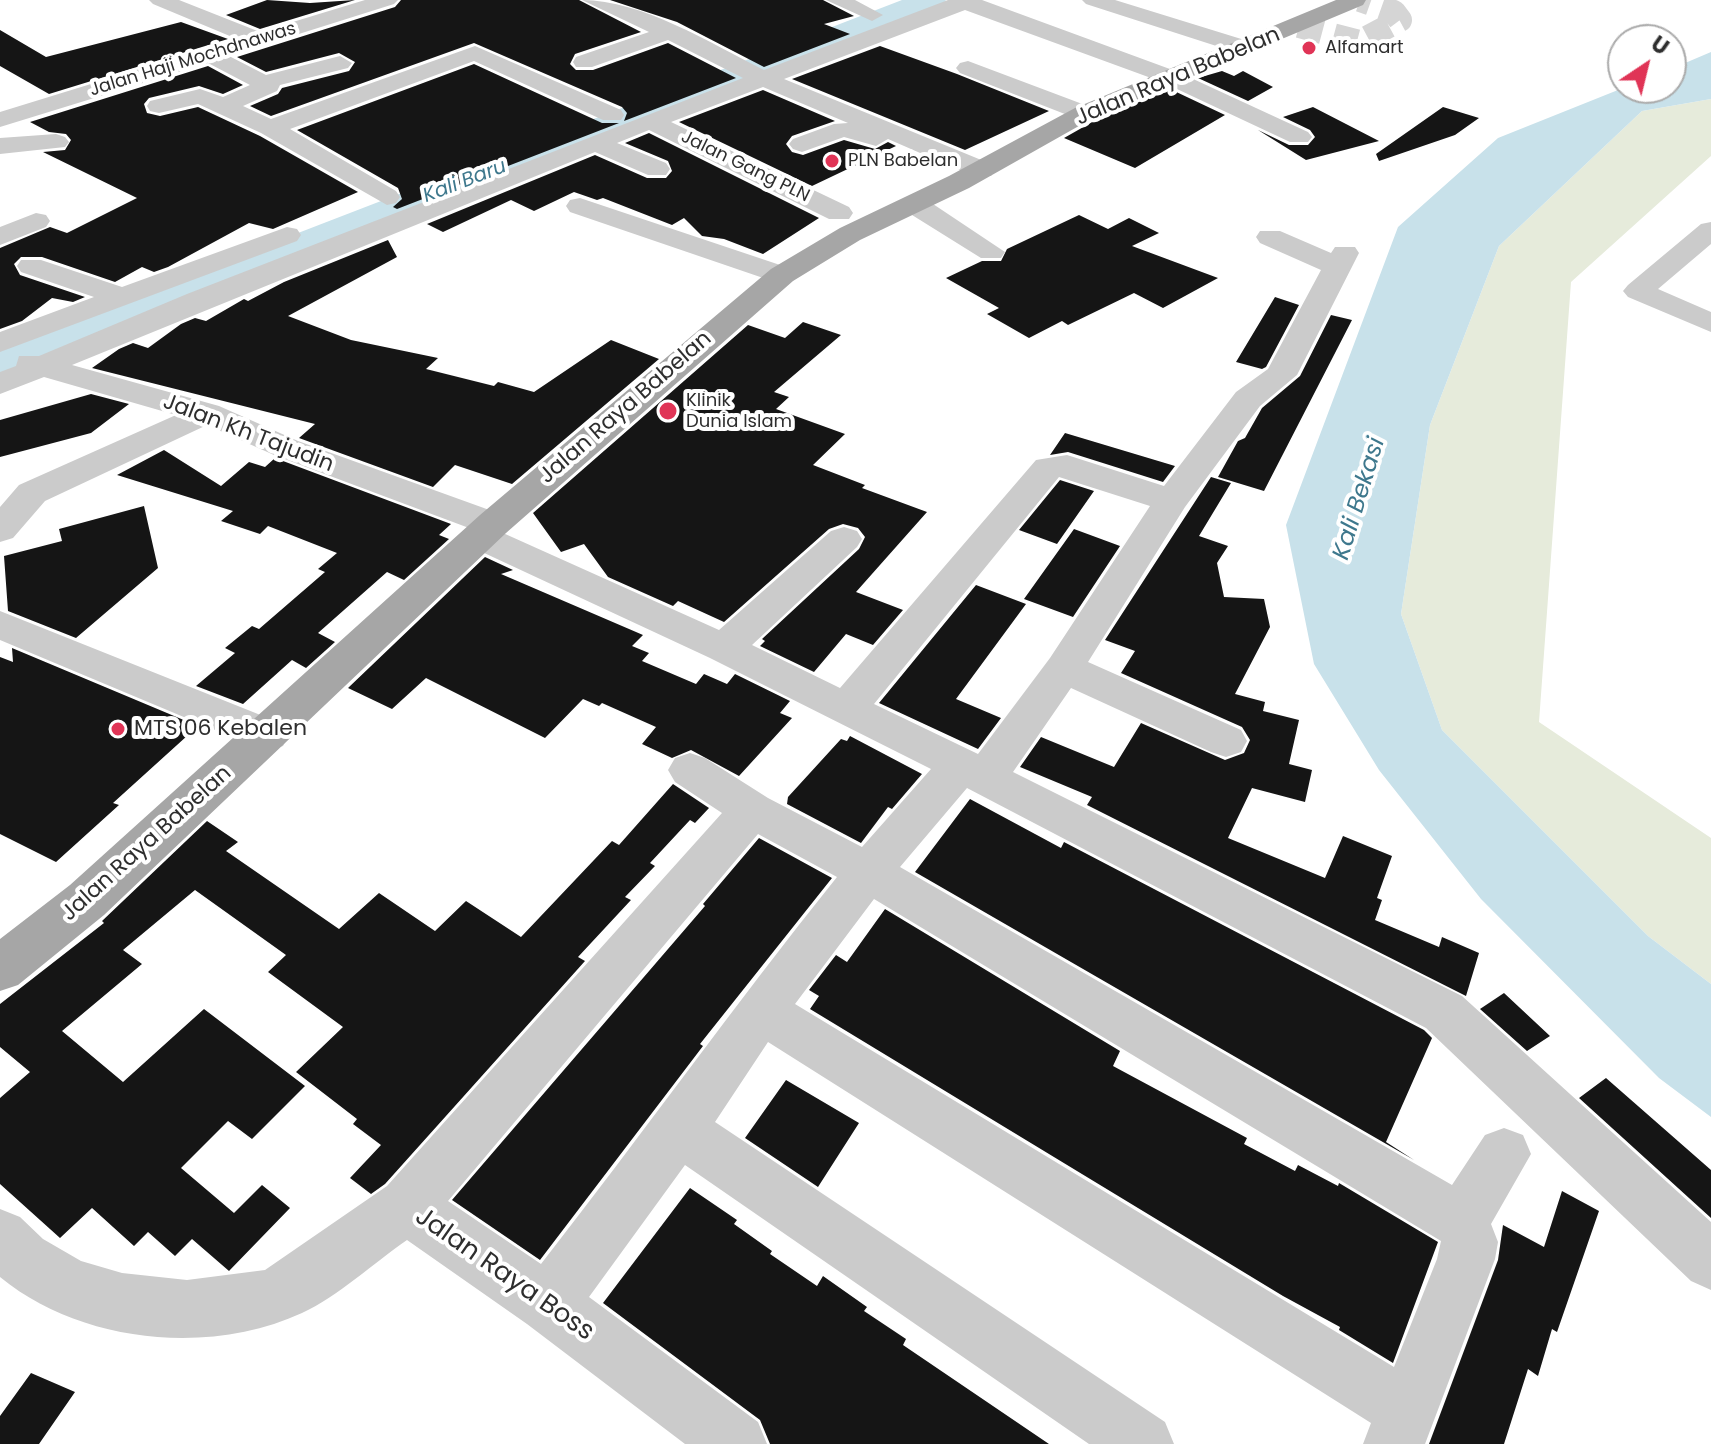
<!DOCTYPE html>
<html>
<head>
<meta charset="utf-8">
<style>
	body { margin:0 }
	#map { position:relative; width:1711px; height:1444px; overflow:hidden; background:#fff; font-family:Poppins,sans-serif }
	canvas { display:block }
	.north { position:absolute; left:1607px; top:24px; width:80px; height:80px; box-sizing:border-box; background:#fff; border:2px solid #ababab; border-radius:50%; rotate:35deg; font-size:22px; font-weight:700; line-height:32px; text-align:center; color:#2e2e2e }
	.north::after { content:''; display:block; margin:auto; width:28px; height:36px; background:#e03456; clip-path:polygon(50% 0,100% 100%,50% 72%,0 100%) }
</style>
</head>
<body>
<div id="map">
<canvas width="1711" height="1444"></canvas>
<div class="north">U</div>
</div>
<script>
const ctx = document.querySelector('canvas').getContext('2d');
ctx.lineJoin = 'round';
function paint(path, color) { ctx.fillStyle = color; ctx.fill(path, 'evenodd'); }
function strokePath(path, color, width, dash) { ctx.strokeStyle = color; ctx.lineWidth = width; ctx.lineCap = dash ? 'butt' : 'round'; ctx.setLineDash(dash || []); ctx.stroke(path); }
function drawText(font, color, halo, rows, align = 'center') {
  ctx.font = font + ' Poppins,sans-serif'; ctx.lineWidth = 8; ctx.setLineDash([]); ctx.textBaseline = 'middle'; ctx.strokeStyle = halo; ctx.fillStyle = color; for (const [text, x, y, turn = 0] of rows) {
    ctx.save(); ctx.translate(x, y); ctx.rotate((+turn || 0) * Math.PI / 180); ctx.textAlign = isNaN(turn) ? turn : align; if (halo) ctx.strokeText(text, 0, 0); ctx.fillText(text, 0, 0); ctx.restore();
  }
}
paint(new Path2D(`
	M1711 99V156L1571 282 1539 722 1711 838V984L1648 936 1442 730 1401 614 1430 425 1499 246 1642 111Z`), '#e6ebdb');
paint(new Path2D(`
	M1711 52V99L1642 111 1499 246 1430 425 1401 614 1442 730 1648 936 1711 984V1117L1659 1078 1481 899 1379 770 1314 664 1286 525 1398 227 1498 138 1623 88H1671V69Z`), '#c8e1ea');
paint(new Path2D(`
	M902 0H946L941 7 0 378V348Z`), '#c8e1ea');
paint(new Path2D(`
	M267 0 310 3 355 0 260 29 226 15Z
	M401 0H579L641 32 575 54 570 64 576 70H593L668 43 736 78 624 121 627 113 622 107 474 43 271 116 250 106 278 94 282 88 349 71 355 62 339 53 266 72 237 57 395 7Z
	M610 0H823L854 16 824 24 850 34 764 67 677 22Z
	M181 22 228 39 49 94 0 66V30L46 57Z
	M880 46 957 74 1049 111 965 150 792 79Z
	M474 64 602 123H619L397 209 393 207 402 199 398 188 297 130Z
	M208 66 243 85 223 94 199 86 149 98 144 104 147 113 160 116 198 107 260 136 358 192 273 229 249 223 168 267 154 272 142 267 115 282 42 257H21L14 264 20 275 85 297 73 302 52 298 22 321 0 329V248L50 227 67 233 137 198 43 152 65 150 71 140 66 134 49 132 30 122Z
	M1222 71 1234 76 1243 71 1273 87 1248 101 1198 78Z
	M1170 89 1225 115 1135 168 1064 138 1094 121Z
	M763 90 835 121 792 136 786 144 792 152 803 155 844 140 875 149 888 142 896 146 812 186 679 122Z
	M1313 107 1379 141 1306 160 1258 130 1289 145H1308L1315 137 1310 130 1283 117Z
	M1443 107 1479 118 1455 135 1379 161 1376 154Z
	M649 133 819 218 763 254 724 239 702 236 684 218 672 225 603 198 597 200 574 192 534 211 511 200 443 232 427 224 595 155 647 178H666L672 171 668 161 625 143Z
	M1079 215 1108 229 1129 218 1159 233 1132 246 1218 278 1163 308 1134 293 1068 325 1062 321 1029 338 987 314 999 308 946 278 982 261H1001L1007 249Z
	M388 240 397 257 288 316 351 340 438 358 426 369 494 386 498 382 534 392 611 340 659 359 512 484 455 465 433 487 299 438 315 424 92 368 119 349 133 343 148 348 181 324 195 318 206 321 244 299 248 301 284 282Z
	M1275 297 1299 305 1266 367 1262 369 1236 362Z
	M1331 315 1352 320 1264 491 1218 477 1238 441 1245 438 1262 408 1300 376Z
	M803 322 841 335 774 392 789 397 776 409 845 434 813 465 865 485 862 488 927 512 856 592 903 610 873 645 846 634 814 672 760 646 765 641 762 639 859 549 865 537 858 528 843 524 829 529 724 622 678 601 673 606 608 577 584 544 561 552 533 513 748 325 785 338Z
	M91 394 129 404 91 433 0 457V420Z
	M1065 433 1175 466 1163 482 1068 452 1050 455Z
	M164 450 221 486 249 462 265 467 275 458 451 524 439 535 449 539 404 580 387 572 318 633 335 642 306 668 292 660 243 704 196 686 235 653 225 648 252 626 259 629 325 572 318 569 337 553 268 526 260 534 221 521 233 511 117 475Z
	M1211 477 1231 483 1199 536 1228 546 1217 563 1224 597 1264 599 1270 627 1235 694 1265 702 1263 711 1299 720 1289 764 1312 770 1305 802 1252 788 1228 838 1325 878 1343 836 1392 856 1377 898 1382 900 1375 920 1439 947 1442 937 1479 953 1466 996 1087 805 1092 797 1020 767 1041 737 1114 767 1141 723 1225 760 1244 753 1250 740 1242 727 1121 673 1135 651 1105 640Z
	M1060 480 1094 491 1057 544 1019 530Z
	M144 506 158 568 76 638 8 611 4 556 62 541 59 529Z
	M1074 529 1120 546 1073 617 1024 599Z
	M485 557 513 570 501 574 643 635 632 646 649 653 642 661 696 684 704 674 727 684 735 674 790 701 780 713 792 718 739 776 691 750 672 758 642 744 656 727 602 703 599 706 583 699 545 738 426 678 392 709 348 688Z
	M976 585 1026 604 956 699 1001 718 978 749 879 703Z
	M12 648 198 726 113 803 119 805 56 862 0 834V657L13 662Z
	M850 736 922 774 892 809 888 807 861 843 787 804 788 797 841 739 847 741Z
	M673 784 709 808 695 823 690 820 650 863 655 866 625 897 631 900 578 957 585 961 385 1184 371 1194 350 1178 381 1145 353 1124 357 1119 296 1072 343 1027 268 972 286 955 195 890 123 950 142 964 62 1031 123 1082 204 1009 305 1086 252 1139 228 1121 181 1168 234 1213 262 1185 290 1208 229 1271 192 1239 175 1256 148 1232 134 1246 92 1208 60 1238 0 1184V1098L30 1072 0 1047V1004L104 923 102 921 207 821 238 842 226 851 339 929 379 893 435 931 466 901 521 937 612 841 619 845Z
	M970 799 1061 848 1064 842 1424 1030 1432 1038 1386 1142 1414 1160 915 872Z
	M759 838 832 878 700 1044 703 1046 540 1260 452 1200 705 906 703 904Z
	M885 909 1120 1051 1113 1066 1247 1138 1244 1144 1295 1171 1298 1165 1338 1186 1339 1183 1438 1242 1393 1363 1339 1330 1340 1327 1283 1296 810 1009 819 996 809 990 836 955 847 962Z
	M1504 993 1550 1036 1527 1051 1480 1009Z
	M1606 1078 1711 1170V1218L1579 1098Z
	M786 1080 859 1123 818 1187 745 1138Z
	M690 1188 737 1220 734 1224 772 1251 770 1254 817 1286 823 1276 867 1307 864 1311 906 1339 903 1345 1049 1444H770L760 1420 603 1303Z
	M1562 1191 1599 1211 1557 1332 1552 1329 1538 1376 1528 1369 1504 1444H1429L1498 1260 1503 1225 1544 1247Z
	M31 1373 75 1392 39 1444H0V1416Z`), '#151515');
strokePath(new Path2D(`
	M1299 26 1359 42 1400 20 1394 12 1360 0`), '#d5d5d5', 24, [24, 12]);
paint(new Path2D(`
	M149 0H179L260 32 365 0H398L394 4 229 56 266 75 340 56 352 63 348 68 280 85 277 91 243 106 271 119 475 46 621 110 624 115 621 120H603L474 61 290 129 396 191 400 197 396 203 387 205 261 133 198 104 159 113 150 111 147 106 150 101 200 89 223 97 250 85 208 63 0 127V112L237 39 153 4Z
	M582 0C642 0 710 43 764 70L948 0H982L1178 72 1308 132 1312 137 1308 142H1290L1162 82 965 10 784 79 991 164 995 170 991 176H973L888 139 876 146 844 137 802 152 793 149 789 144 793 139 834 124 848 123 763 87 671 122 849 207 853 213 849 219H829L649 130 617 143 666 163 670 169 666 175H648L595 152 72 365 219 406 298 441 506 516 511 524 503 533 719 630 831 531 844 527 857 531 862 539 857 547 752 645 840 688 1036 460 1067 455 1164 486 1236 392 1268 369 1321 270 1260 243 1256 237 1260 231H1280L1331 253 1335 247H1355L1359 253 1297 375 1260 406 1185 507 1088 662 1241 730 1247 741 1241 752 1226 757 1211 752 1071 688 1013 772 1462 996 1711 1222V1290L1691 1281 1426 1028 967 788 900 867 1452 1185 1485 1135 1504 1128 1523 1135 1531 1154 1491 1224 1498 1242 1495 1259 1425 1444H1363L1371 1423 768 1042 715 1122 1165 1422 1174 1444H1089L685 1165 589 1297 758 1422 767 1444H685L527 1324 407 1240C375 1262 337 1297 302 1313 209 1356 80 1343 0 1277V1209L20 1217 43 1239 81 1261 122 1273 187 1280 265 1270 387 1186 722 813 675 782 668 770 675 758 690 753 705 758 768 798 862 847 931 769 710 658 467 545 462 537 469 528 274 455 207 425 45 501 13 538 0 542V507L19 485 176 415 44 377 0 394V372L16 366 19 356H39L187 294 743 78 668 40 592 67H576L573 62 576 57 649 32ZM1059 477 1150 506 1050 658 978 754 874 704ZM758 834 837 877C735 1004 641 1136 541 1264L448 1201ZM874 899 1441 1241 1437 1259 1394 1367 795 1004Z
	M826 0H855L883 15 872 21Z
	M1082 0H1115L1251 42 1254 47 1251 52H1235L1086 4Z
	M968 61 1093 108 1096 113 1093 118H1075L960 73 956 68 960 63Z
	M56 134 65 137 69 142 65 147 0 154V138Z
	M914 196 924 198 1005 252 1001 258H981L904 210 900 204 904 198Z
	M580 198 792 269 797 275 792 281H772L570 212 566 206 570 200Z
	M36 213 46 215 50 221 46 227 0 245V227Z
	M1711 222V244L1658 289 1711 312V332L1628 297 1623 291 1628 285 1701 224Z
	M287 227 297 229 301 235 297 241 0 352V332L94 297 21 272 17 266 21 260H41L122 287Z
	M0 611 283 724 289 735 283 746 268 751 253 746 0 640Z`), '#cbcbcb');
paint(new Path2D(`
	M1336 0H1366L1363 5 1093 118 969 188 860 240 793 281 506 533 104 915 18 985 0 991V939L70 885 480 515 771 269 840 228 949 176 1075 108Z`), '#a6a6a6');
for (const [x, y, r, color] of [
	[1309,48,8,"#e03456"],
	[832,161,8,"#e03456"],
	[668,411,10,"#e03456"],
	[118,729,8,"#e03456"]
]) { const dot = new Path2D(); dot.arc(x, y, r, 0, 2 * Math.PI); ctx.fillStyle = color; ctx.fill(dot); strokePath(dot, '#fff', 3); }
drawText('18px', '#2e2e2e', '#fff', [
	["Alfamart",1325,48],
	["PLN Babelan",848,161],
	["Klinik",686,401],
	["Dunia Islam",686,422]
], 'left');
drawText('18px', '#2e2e2e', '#fff', [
	["Jalan Haji Mochdnawas",193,60,-17],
	["Jalan Gang PLN",745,167,26]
]);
drawText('italic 20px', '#3e788d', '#fff', [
	["Kali Baru",465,182,-21]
]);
drawText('22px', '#2e2e2e', '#fff', [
	["Jalan Raya Babelan",1178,77,-23],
	["Jalan Raya Babelan",626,408,-41],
	["Jalan Kh Tajudin",248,434,21],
	["Jalan Raya Babelan",147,844,-42]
]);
drawText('22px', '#2e2e2e', '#fff', [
	["MTS 06 Kebalen",134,729]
], 'left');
drawText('italic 24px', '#3e788d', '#fff', [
	["Kali Bekasi",1360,499,-73]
]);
drawText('26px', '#2e2e2e', '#fff', [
	["Jalan Raya Boss",504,1275,35]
]);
</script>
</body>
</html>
